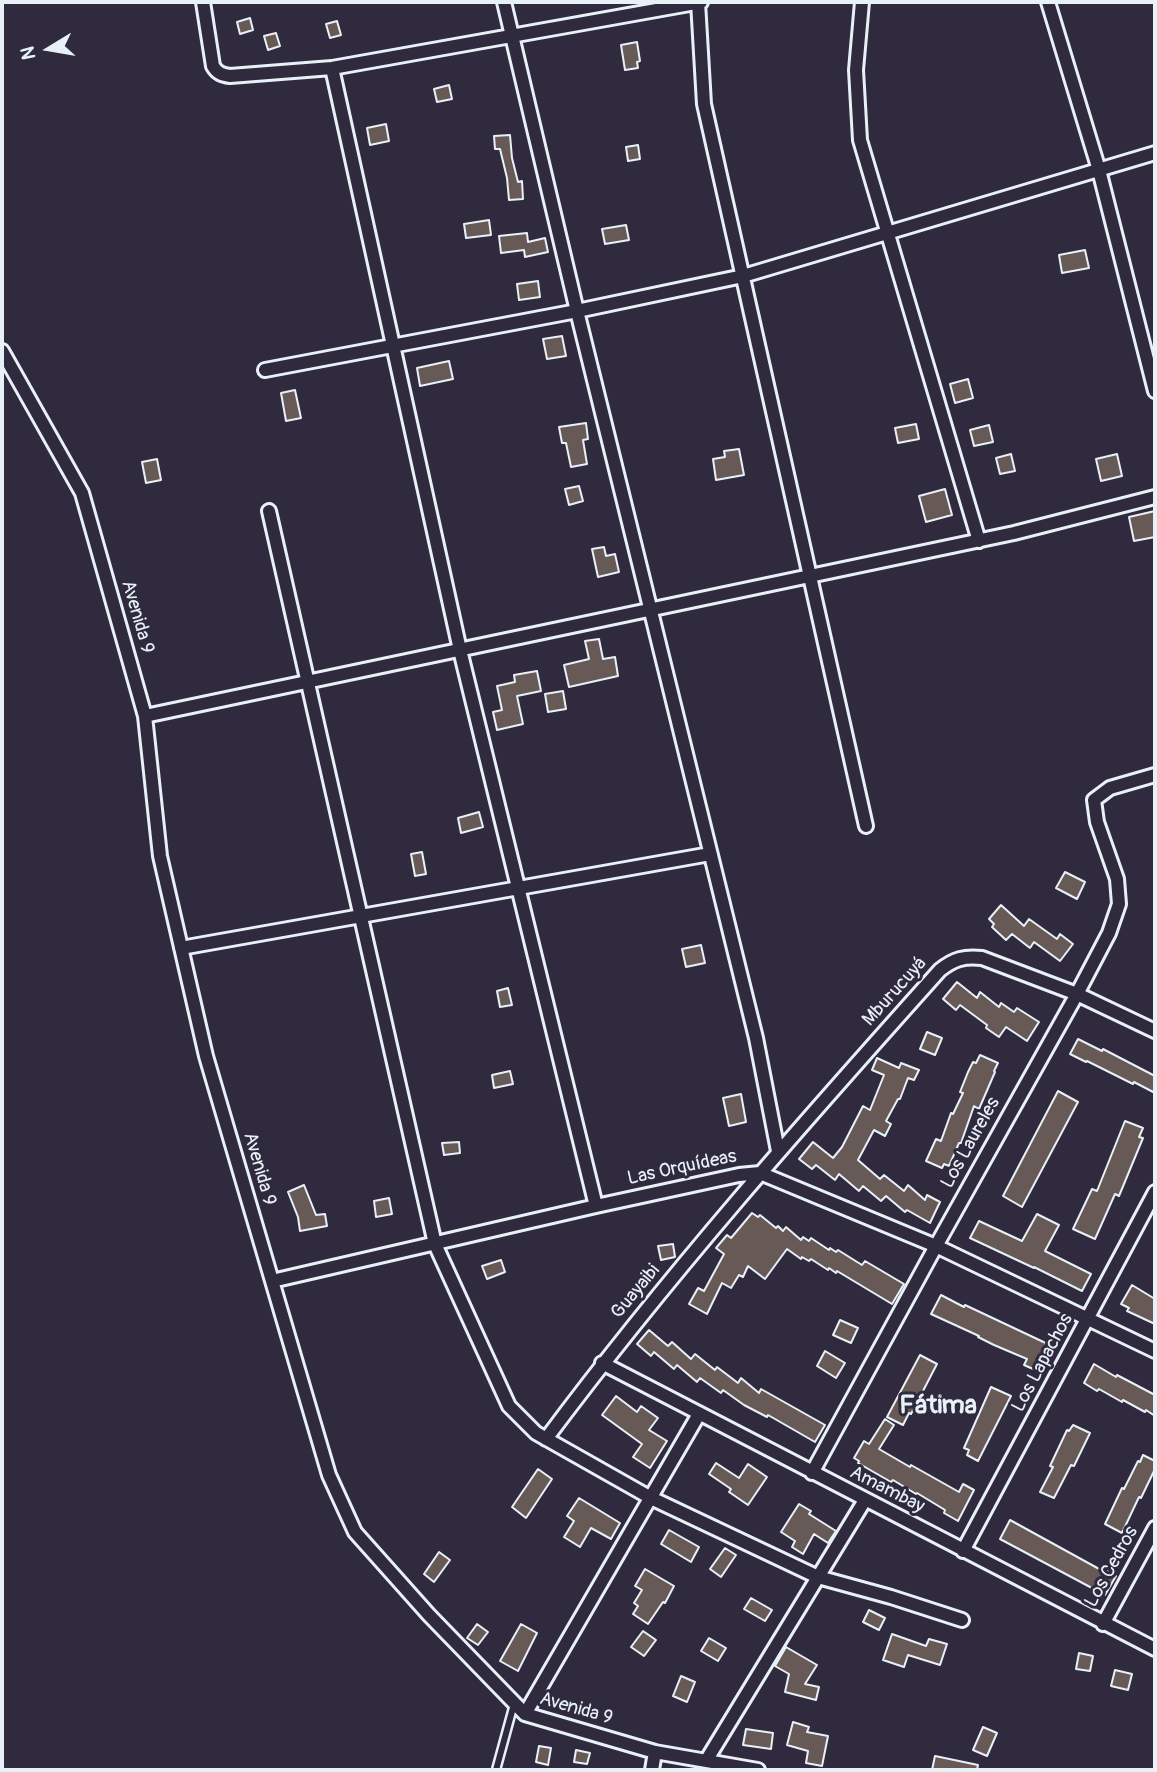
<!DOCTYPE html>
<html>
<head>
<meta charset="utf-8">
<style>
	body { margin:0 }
	#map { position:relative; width:1157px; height:1772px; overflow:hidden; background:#2f2a3d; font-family:Pangolin,sans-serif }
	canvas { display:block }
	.frame { position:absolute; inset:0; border:4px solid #e8f1f8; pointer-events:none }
	.north { position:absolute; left:14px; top:14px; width:70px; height:70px; -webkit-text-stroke:5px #2f2a3d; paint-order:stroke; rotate:259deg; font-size:19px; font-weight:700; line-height:28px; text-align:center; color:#e8f1f8 }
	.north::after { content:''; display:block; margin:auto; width:24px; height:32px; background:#e8f1f8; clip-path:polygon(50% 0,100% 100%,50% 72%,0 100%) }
</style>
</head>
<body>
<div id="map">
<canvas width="1157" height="1772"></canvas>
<div class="frame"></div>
<div class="north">N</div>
</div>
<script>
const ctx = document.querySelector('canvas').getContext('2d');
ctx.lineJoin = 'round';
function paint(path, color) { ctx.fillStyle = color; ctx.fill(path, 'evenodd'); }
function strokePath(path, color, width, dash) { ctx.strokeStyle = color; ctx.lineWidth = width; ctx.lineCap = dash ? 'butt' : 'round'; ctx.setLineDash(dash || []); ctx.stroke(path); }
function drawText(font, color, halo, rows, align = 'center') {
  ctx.font = font + ' Pangolin,sans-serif'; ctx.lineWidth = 6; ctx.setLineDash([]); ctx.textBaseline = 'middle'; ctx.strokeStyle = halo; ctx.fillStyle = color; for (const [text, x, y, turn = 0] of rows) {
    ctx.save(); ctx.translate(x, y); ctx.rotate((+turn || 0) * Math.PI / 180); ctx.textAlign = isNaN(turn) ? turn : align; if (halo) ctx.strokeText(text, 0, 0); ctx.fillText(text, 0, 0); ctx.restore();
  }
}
const building = new Path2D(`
	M250 18 253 30 240 34 237 22Z
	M337 21 341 35 330 38 326 24Z
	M276 33 280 46 268 50 264 36Z
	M637 42 640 61 637 62 638 68 625 70 621 45Z
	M449 85 452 99 437 102 434 89Z
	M386 124 389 141 370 145 367 128Z
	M510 135 512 158 518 182 522 181 523 199 509 200 507 178 500 149H495L494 136Z
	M638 145 640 159 628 161 626 147Z
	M489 220 491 235 466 238 464 224Z
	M626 225 629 240 605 244 602 229Z
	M527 233 528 242 545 238 548 252 525 257 524 250 501 253 499 236Z
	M1085 250 1089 268 1062 273 1059 255Z
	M538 281 540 297 519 300 517 284Z
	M562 336 566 356 547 359 543 339Z
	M449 361 453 379 420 386 417 368Z
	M968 379 973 398 955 403 950 384Z
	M295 390 301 418 286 421 281 393Z
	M586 423 588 439 583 440 587 464 571 467 566 443H562L559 427Z
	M916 424 919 439 898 443 895 428Z
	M989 425 993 442 974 446 970 430Z
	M739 449 744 475 716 480 713 459 725 457 724 451Z
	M1011 454 1015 471 1000 474 996 458Z
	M1117 454 1122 476 1101 481 1096 459Z
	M157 459 161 480 146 483 142 462Z
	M579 486 583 501 569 505 565 489Z
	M945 489 952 515 926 522 919 496Z
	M1155 511V537L1134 541 1129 517Z
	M604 547 606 556 615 554 619 572 598 577 592 549Z
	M599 639 603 659 615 657 618 676 569 687 564 665 589 659 585 641Z
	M537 671 541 691 517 696 523 724 497 730 493 712 502 710 497 686 515 682 514 675Z
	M563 691 566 709 548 712 545 694Z
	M479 812 483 827 461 833 458 818Z
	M422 852 426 874 415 876 411 854Z
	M1065 872 1085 882 1077 899 1056 888Z
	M1001 905 1024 926 1029 919 1057 939 1060 934 1073 944 1060 961 1034 942 1030 948 1012 934 1006 940 992 927 994 924 989 919Z
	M701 945 705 963 686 967 682 949Z
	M957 982 977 998 980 992 999 1007 1001 1003 1014 1012 1017 1008 1039 1022 1027 1041 1006 1027 999 1037 986 1028 987 1025 960 1005 956 1010 943 999Z
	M508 988 512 1005 500 1007 497 991Z
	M927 1032 942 1038 935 1055 920 1049Z
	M1078 1039 1102 1051 1103 1049 1155 1076V1093L1134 1082 1133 1084 1087 1061 1086 1062 1070 1054Z
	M980 1055 998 1063 994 1071 995 1072 979 1109 974 1106 961 1143H959L949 1166 944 1164 942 1168 926 1161 936 1139 941 1141 951 1113 953 1114 963 1093 960 1092 968 1072 973 1062 976 1063Z
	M877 1058 899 1068 901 1063 919 1070 914 1080 908 1078 900 1099H898L886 1121 891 1124 885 1136 874 1130 858 1160 880 1179 884 1175 904 1191 908 1185 925 1200 927 1195 940 1202 930 1223 907 1210 905 1212 886 1196 881 1201 863 1186 859 1191 839 1174 835 1180 816 1165 812 1169 799 1159 813 1142 833 1158 842 1147 863 1106 870 1110 884 1075 872 1070Z
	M510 1071 513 1084 494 1088 492 1075Z
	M1058 1091 1078 1102 1022 1207 1003 1196Z
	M741 1094 746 1122 729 1126 723 1098Z
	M1125 1121 1143 1128 1139 1137 1143 1138 1119 1196 1115 1194 1095 1239 1073 1229 1092 1189 1097 1191Z
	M459 1142 460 1153 444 1155 442 1143Z
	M304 1185 316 1215 325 1214 327 1226 300 1231 298 1217 288 1192Z
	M389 1198 392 1214 376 1217 374 1201Z
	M752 1213 758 1217 760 1215 776 1228 778 1226 783 1231 786 1227 801 1240 803 1237 809 1241 811 1238 829 1250 830 1248 836 1252 838 1250 862 1265 865 1261 904 1284 892 1304 837 1271 836 1273 829 1268 828 1270 811 1259 809 1261 802 1257 801 1259 787 1249 765 1279 748 1266 743 1277 739 1275 731 1288 722 1283 707 1314 689 1304 698 1288 704 1291 724 1254 716 1248 727 1235 731 1238Z
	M1037 1214 1059 1225 1045 1251 1091 1274 1082 1291 1034 1267V1268L970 1238 979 1221 1022 1241Z
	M673 1244 675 1257 661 1260 658 1246Z
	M501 1260 505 1272 487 1279 482 1266Z
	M1132 1285 1155 1299V1324L1127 1311 1129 1308 1121 1304Z
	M941 1295 964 1307 965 1305 1052 1346 1040 1372 1024 1365 1027 1359 994 1345 978 1337 979 1336 931 1314Z
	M840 1320 858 1328 851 1343 833 1335Z
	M649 1330 668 1346 672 1342 691 1359 695 1354 715 1370 717 1367 738 1383 741 1378 759 1393 761 1389 825 1425 815 1442 768 1415 767 1417 744 1405 723 1390 721 1393 700 1378 697 1382 677 1365 674 1369 654 1352 651 1356 637 1344Z
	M825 1351 845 1363 836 1378 817 1366Z
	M920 1355 937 1364 911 1414 909 1413 903 1425 887 1417Z
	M1094 1364 1116 1377 1117 1375 1155 1395V1416L1146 1410 1145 1412 1123 1400 1122 1402 1099 1389 1097 1391 1084 1383Z
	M991 1387 1011 1396 978 1461 967 1455 969 1450 964 1448Z
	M616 1396 637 1412 641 1406 658 1418 649 1430 667 1441 650 1468 633 1457 642 1444 602 1415Z
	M885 1419 894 1425 879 1449 910 1467 911 1465 959 1492 963 1484 974 1490 958 1521 944 1513 945 1510 917 1493 916 1494 893 1480 891 1482 858 1463 859 1461 854 1458 864 1441 869 1444Z
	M1073 1425 1090 1433 1074 1466 1071 1465 1054 1498 1040 1492 1053 1467 1050 1466 1067 1430 1069 1431Z
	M1143 1455 1155 1461V1469L1141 1498 1139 1497 1122 1533 1105 1524 1122 1488 1124 1489 1138 1461 1140 1462Z
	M716 1463 739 1478 748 1464 767 1477 748 1505 729 1492 731 1489 709 1474Z
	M538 1469 552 1479 526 1518 512 1507Z
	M579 1498 620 1523 611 1539 591 1528 580 1547 564 1537 574 1521 567 1516Z
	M799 1504 811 1511 809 1514 836 1531 828 1543 814 1534 803 1554 792 1547 795 1541 781 1532Z
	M1010 1520 1101 1570 1102 1568 1116 1576 1105 1595 1000 1539Z
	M669 1530 699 1547 691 1562 661 1544Z
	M725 1548 736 1555 721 1577 710 1569Z
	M439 1552 450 1560 434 1582 424 1574Z
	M645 1569 674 1586 665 1603 663 1602 648 1624 633 1614 638 1606 634 1603 642 1590 635 1586Z
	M751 1598 772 1610 765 1621 744 1609Z
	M869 1610 885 1618 879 1630 863 1622Z
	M477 1624 488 1632 478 1645 467 1638Z
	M521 1624 537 1633 518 1671 500 1661Z
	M643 1631 656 1640 644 1656 631 1647Z
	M892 1634 926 1646 929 1639 947 1644 940 1665 908 1655 904 1667 883 1660Z
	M709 1638 726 1648 718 1661 701 1651Z
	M786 1647 817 1665 805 1684 819 1687 816 1700 785 1692 789 1674 775 1666Z
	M1079 1653 1093 1656 1090 1671 1076 1669Z
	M1115 1670 1132 1674 1128 1690 1111 1686Z
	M681 1676 695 1682 687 1702 673 1696Z
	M793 1722 809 1727 807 1732 828 1736 822 1766 806 1763 808 1751 787 1745Z
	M983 1727 997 1733 987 1756 973 1750Z
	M746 1729 773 1733 771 1749 743 1745Z
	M539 1746 551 1748 548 1765 536 1762Z
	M576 1750 590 1753 587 1764 574 1762Z
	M935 1756 978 1765 977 1770H932Z`);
paint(building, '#675a56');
strokePath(building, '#e8f1f8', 2);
const service = new Path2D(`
	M496 1770 514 1704`);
const minor = new Path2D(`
	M203 2 213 66C217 73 222 75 230 76L332 68 701 2
	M504 2 577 311 756 1038 778 1151
	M698 2 704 104 866 826
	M862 2 856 70 860 140 979 541
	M1048 2 1099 170 1155 391
	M332 68 460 650 596 1206
	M2 351 82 493 145 716 160 856 206 1056 329 1475 355 1532 429 1615 525 1714 655 1752 758 1770
	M265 370 577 311 743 276 1155 153
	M269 511 435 1244 509 1406 536 1433 651 1498 818 1577 891 1597 962 1620
	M145 716 1014 533 1155 497
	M181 948 710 854
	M272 1281 596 1206 739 1175 760 1173 936 1246 1155 1351
	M602 1363 1155 1649
	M546 1439C668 1275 804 1122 940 970 954 959 964 956 982 958L1077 994 1155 1031
	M812 1473 936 1246 1077 994 1109 933 1119 904 1117 879 1097 822 1094 800 1110 788 1155 775
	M963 1551 1155 1192
	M1103 1624 1155 1528
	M525 1714 699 1414
	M706 1761 865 1500
	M652 1770 655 1752`);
strokePath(service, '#e8f1f8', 11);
strokePath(minor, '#e8f1f8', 18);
strokePath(service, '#2f2a3d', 6);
strokePath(minor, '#2f2a3d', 12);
drawText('19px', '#e8f1f8', '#2f2a3d', [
	["Avenida 9",137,617,74],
	["Mburucuyá",895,992,-48],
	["Los Laureles",971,1143,-61],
	["Las Orquídeas",682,1168,-12],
	["Avenida 9",259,1169,74],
	["Guayaibi",636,1292,-50],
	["Los Lapachos",1043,1363,-62],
	["Amambay",887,1490,27],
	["Los Cedros",1112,1567,-61],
	["Avenida 9",576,1709,16]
]);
drawText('bold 26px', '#e8f1f8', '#2f2a3d', [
	["Fátima",938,1406]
]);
</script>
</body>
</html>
